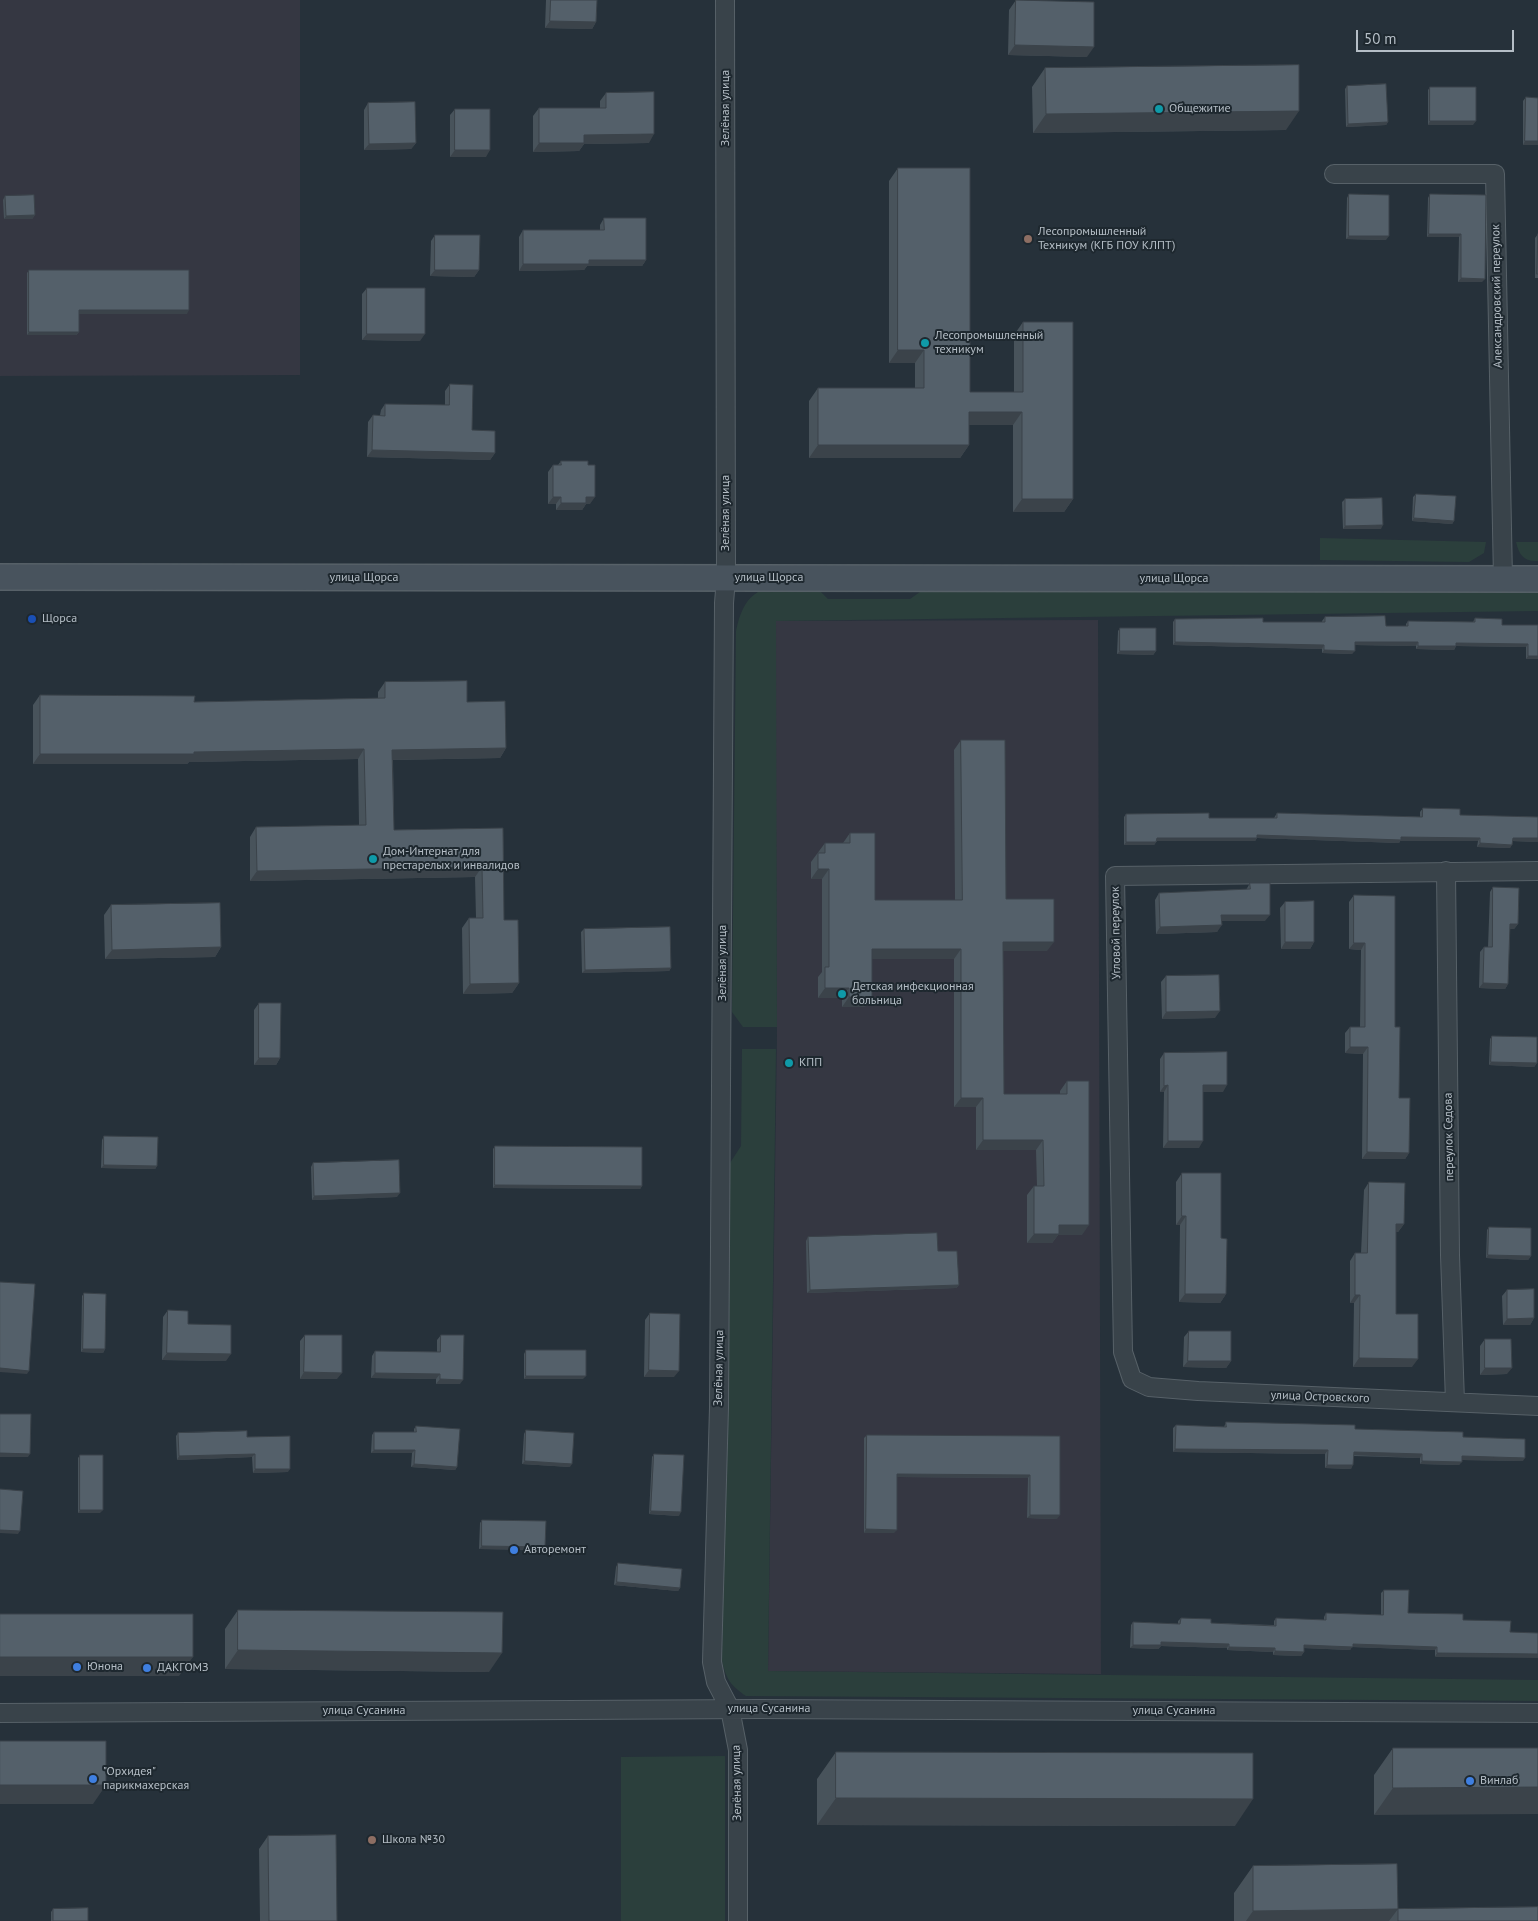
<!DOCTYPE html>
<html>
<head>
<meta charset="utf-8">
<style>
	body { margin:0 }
	#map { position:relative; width:1538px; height:1921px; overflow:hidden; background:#26313a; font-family:"PT Sans",sans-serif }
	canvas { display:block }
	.scale { position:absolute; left:1356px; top:30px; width:158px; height:22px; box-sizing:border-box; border:2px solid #b5bec6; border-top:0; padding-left:6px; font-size:15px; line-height:18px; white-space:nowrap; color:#b5bec6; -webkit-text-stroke:4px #1e282f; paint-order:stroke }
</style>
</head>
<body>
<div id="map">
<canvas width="1538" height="1921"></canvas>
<div class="scale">50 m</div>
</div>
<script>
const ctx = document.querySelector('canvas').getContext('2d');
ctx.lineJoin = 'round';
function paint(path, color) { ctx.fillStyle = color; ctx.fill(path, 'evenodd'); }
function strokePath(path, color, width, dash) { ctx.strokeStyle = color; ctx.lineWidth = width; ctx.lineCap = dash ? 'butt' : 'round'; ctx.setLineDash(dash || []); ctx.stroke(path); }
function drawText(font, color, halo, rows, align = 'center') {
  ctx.font = font + ' "PT Sans",sans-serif'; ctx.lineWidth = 4; ctx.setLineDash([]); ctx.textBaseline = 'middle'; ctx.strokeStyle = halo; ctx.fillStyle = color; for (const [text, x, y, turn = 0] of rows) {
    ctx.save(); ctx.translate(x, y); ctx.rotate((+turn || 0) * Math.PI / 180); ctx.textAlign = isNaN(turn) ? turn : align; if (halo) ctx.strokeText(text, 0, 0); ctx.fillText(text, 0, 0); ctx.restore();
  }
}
paint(new Path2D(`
	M0 0H300V375L0 376Z
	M1098 620 1101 1674 768 1671 777 1036 775 621Z`), '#353742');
paint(new Path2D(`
	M1320 538 1486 542 1484 553 1469 562 1320 560Z
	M1516 542H1538V561C1524 562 1519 555 1516 542Z
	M927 587 1538 590V611L776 621 777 1027H743L732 1012 736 631C747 578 773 588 817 588L828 599H910Z
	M742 1049H776L768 1671 1538 1680V1701L746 1696C731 1686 726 1679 722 1661L730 1163 741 1146Z
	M725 1756V1921H621V1757Z`), '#2b3f3c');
const street = new Path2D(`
	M725 0 726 578 724 603 719 1407 712 1662 716 1682 730 1709 738 1750V1921
	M1334 174H1495L1503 579
	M1446 871 1450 1255 1455 1402
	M1538 871 1115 876 1123 1352 1132 1379 1149 1387 1198 1391 1538 1406
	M0 1713 759 1709 1538 1713`);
const secondary = new Path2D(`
	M0 577 1538 579`);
strokePath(street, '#576168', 20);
strokePath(secondary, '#576168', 28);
strokePath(street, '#39434a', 18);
strokePath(secondary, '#48535d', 25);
paint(new Path2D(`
	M546 0H597L596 22 592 29 545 28Z
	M1016 0 1087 57 1008 55 1009 10Z
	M1045 68 1286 130 1033 133 1032 87Z
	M1347 86 1388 122 1386 125 1346 127 1345 89Z
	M1430 87 1473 125H1428V90Z
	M606 93 649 143 584 144 579 151 533 152V116L539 108H600V101Z
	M1526 97 1538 145H1523V101Z
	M368 103 416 143 411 149 364 150V110Z
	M455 109 486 157H450V115Z
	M898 168 970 392H1014V335L1023 322 1073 499 1064 512H1013V425H969V445L960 458H809V401L818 388H915V363H889V181Z
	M1349 194 1386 240 1346 239 1347 198Z
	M1430 194 1486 195 1482 282H1458L1459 237H1427L1428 198Z
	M5 196 35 215 32 219H4L3 200Z
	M604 218 646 260 642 266H587L584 270 519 271V237L523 230H600V225Z
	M1538 234V278H1535V238Z
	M435 235 479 270 474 277 430 276 431 241Z
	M29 270 187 314H79V332L76 335H27V273Z
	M367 288 420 341 362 340V294Z
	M450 384 472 430 495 453 490 460 367 457 368 422 373 415H380L381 410 385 404 445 405V391Z
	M561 461 590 504H586L582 510H556V504H548V472L553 465H558Z
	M1416 494 1454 521 1452 524 1412 521 1413 497Z
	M1345 499 1381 529H1343L1342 502Z
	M1325 617 1386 626H1406V624L1408 621 1473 622 1475 618 1502 625H1538V659H1526V647L1456 646 1454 650 1416 649V646L1355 645 1352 654 1322 653V649L1173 645V622L1175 619 1263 622H1322V621Z
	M1120 628 1156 651 1153 655 1117 654 1118 631Z
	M385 682 467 702 506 748 500 758 393 760 394 830 503 828 504 920 519 983 512 993 463 994 462 928 469 918H476L475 877 250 881V837L256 827 359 825 358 759 189 762 187 764H33V705L40 695 194 702 378 698V692Z
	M961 740 1006 899 1047 951H1003L1004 1094H1060V1091L1067 1081 1082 1235H1058L1052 1243H1027V1195L1034 1186H1037L1036 1150H976V1107H954V959H872L865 1007H842V998H818V977L822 972V879H811V862L825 843H843L850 833 875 900H955L954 750Z
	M1423 808 1460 815 1538 817V842L1513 841 1510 848 1477 847 1478 841H1400L1399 843 1257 838 1255 841H1157L1154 845H1124V817L1126 814 1209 818H1274L1277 813 1420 817V812Z
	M1250 883 1265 921H1222L1217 932 1156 934 1155 900 1159 893 1246 890Z
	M1493 887 1518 924 1514 929H1510L1508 984 1505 989 1479 988 1480 952 1484 947H1488L1490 892Z
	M1354 895 1395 1027 1399 1098 1409 1153 1405 1159H1362L1363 1054 1345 1053V1033L1350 1027H1360L1361 950 1349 949V902Z
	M1285 902 1314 942 1310 949H1281L1280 908Z
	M111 905 221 947 215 957 105 959 104 915Z
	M584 929 671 968 669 971 582 973 581 932Z
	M1166 976 1215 1018 1162 1019 1161 982Z
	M259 1003 280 1058 276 1065H254V1010Z
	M1492 1036 1537 1063 1534 1067 1489 1065 1490 1039Z
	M1164 1053 1223 1092H1203L1199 1148H1163L1164 1092H1160V1059Z
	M104 1136 157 1166 155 1169 101 1168 102 1140Z
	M495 1146 642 1186 640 1189 493 1188V1149Z
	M313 1163 397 1197 312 1200 311 1167Z
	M1182 1173 1226 1294 1220 1303 1179 1302 1180 1225H1176V1182Z
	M1369 1182 1404 1224 1398 1232H1396V1314L1412 1367H1353L1354 1303H1350V1261L1355 1253H1361L1364 1190Z
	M1489 1227 1531 1256 1528 1260 1486 1258 1487 1230Z
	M808 1237 938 1251 959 1285 956 1288 807 1293 806 1241Z
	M1507 1290 1534 1318 1530 1325H1503L1502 1296Z
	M84 1293 105 1349 103 1353 81 1352 82 1296Z
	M168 1310 188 1324 226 1361 162 1360 163 1317Z
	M650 1313 674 1377H644L645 1320Z
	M1189 1331 1231 1361 1226 1368 1183 1367 1184 1337Z
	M305 1335 337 1379H300V1341Z
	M441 1335 460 1384H436V1379L371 1378 372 1356 375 1351 437 1352V1340Z
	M1485 1339 1507 1374 1480 1375V1346Z
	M526 1350 583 1379H524V1354Z
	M1226 1422 1355 1429 1463 1437 1523 1461 1462 1460 1459 1465 1420 1464V1458L1354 1456 1351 1469 1325 1468V1454L1173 1452V1428L1176 1425 1224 1427Z
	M416 1426 457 1467 455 1470 411 1467 412 1453H371L372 1435 374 1432H414V1429Z
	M526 1430 570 1467 522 1464 524 1434Z
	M178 1433 247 1437 288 1472 253 1473 252 1457 177 1460 176 1436Z
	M867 1435 1060 1436 1057 1519 1027 1518 1028 1478 897 1477 894 1533H864V1438Z
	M654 1454 679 1516 649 1514 652 1457Z
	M80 1455 100 1513H78V1458Z
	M482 1520 545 1547 543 1550 479 1549 480 1523Z
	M618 1563 680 1588 678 1591 614 1585 616 1567Z
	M1384 1590 1408 1613 1463 1620 1435 1657V1650L1352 1647 1350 1650 1304 1648V1652L1301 1656 1273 1655V1652L1227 1650V1648L1161 1646 1158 1649 1130 1648 1131 1625 1133 1622 1178 1624V1621L1181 1618 1211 1623 1274 1625V1621L1276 1618 1324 1620V1617L1326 1613 1381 1615V1593Z
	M238 1610 489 1672 225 1669V1629Z
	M1393 1748H1538L1374 1815V1775Z
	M836 1752 1235 1826 817 1825V1779Z
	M268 1836 337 1921H260L259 1849Z
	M1253 1866 1398 1909 1538 1921H1234V1893Z
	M53 1909 88 1921H51V1912Z`), '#48535b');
paint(new Path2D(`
	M550 21 596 22 592 29 545 28Z
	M1015 45 1094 47 1087 57 1008 55Z
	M1299 111 1286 130 1033 133 1046 114Z
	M1430 121H1476L1473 125H1428Z
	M1388 122 1386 125 1346 127 1348 124Z
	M654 134 649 143 584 144 579 151 533 152 539 143 584 135Z
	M1525 141H1538V145H1523Z
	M416 143 411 149 364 150 369 144Z
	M455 150H490L486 157H450Z
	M35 215 32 219H4L6 216Z
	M1429 234H1461L1459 237H1427Z
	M1349 236H1389L1386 240 1346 239Z
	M589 260H646L642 266H587L584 270 519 271 523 264Z
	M435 270H479L474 277 430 276Z
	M1461 278 1485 279 1482 282H1458Z
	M79 310H189L187 314H76Z
	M29 332H79L76 335H27Z
	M367 334H425L420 341 362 340Z
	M898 350H924L915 363H889Z
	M969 412H1022L1013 425H960Z
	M818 445H969L960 458H809Z
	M372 450 495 453 490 460 367 457Z
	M553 497H561L556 504H548Z
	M586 497H595L590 504H586L582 510H556L561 503Z
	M1022 499H1073L1064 512H1013Z
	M1414 518 1454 521 1452 524 1412 521Z
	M1383 525 1381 529H1343L1345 526Z
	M1175 642 1324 645 1322 649 1173 645Z
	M1355 642H1418L1416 646 1353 645Z
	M1456 643 1528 644 1526 647 1456 646 1454 650 1416 649 1418 646Z
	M1324 650 1355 651 1352 654 1322 653Z
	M1120 651H1156L1153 655 1117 654Z
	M1528 656H1538V659H1526Z
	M506 748 500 758 386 760 392 750Z
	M364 749 358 759 189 762 187 764H33L40 754 194 752Z
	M1257 835 1401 837 1480 838 1478 841H1400L1399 843 1257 838 1255 841H1154L1157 838Z
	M1513 838H1538V842L1510 841Z
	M1126 842H1156L1154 845H1124Z
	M1480 843 1512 845 1510 848 1477 847Z
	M482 867 475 877 250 881 257 871Z
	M818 869H829L822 879H811Z
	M1221 915H1270L1265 921H1217Z
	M1510 924H1518L1514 929H1507Z
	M1222 925 1217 932 1156 934 1160 927Z
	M1003 942H1054L1047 951H996Z
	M1285 942H1314L1310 949H1281Z
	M1354 943H1365L1361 950 1349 949Z
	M221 947 215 957 105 959 112 950Z
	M872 949H961L954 959H865Z
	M671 968 669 971 582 973 585 970Z
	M519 983 512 993 463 994 470 984Z
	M1483 983 1508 984 1505 989 1479 988Z
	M825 988H849L842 998H818Z
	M849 997H872L865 1007H842Z
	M1220 1011 1215 1018 1162 1019 1166 1012Z
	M1350 1047H1368L1363 1054 1345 1053Z
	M259 1058H280L276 1065H254Z
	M1491 1062 1537 1063 1534 1067 1489 1065Z
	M1168 1085 1164 1092H1160L1164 1086Z
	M1203 1085H1227L1223 1092H1199Z
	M961 1098H983L976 1107H954Z
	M983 1140H1043L1036 1150H976Z
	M1168 1141H1203L1199 1148H1163Z
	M1367 1152 1409 1153 1405 1159H1362Z
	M104 1165 157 1166 155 1169 101 1168Z
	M495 1185 642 1186 640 1189 493 1188Z
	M400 1193 397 1197 312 1200 314 1196Z
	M1182 1216H1186L1180 1225H1176Z
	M1396 1224H1404L1398 1232H1390Z
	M1059 1225H1089L1082 1235H1058L1052 1243H1027L1034 1234Z
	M1488 1255 1531 1256 1528 1260 1486 1258Z
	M959 1285 956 1288 807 1293 810 1290Z
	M1185 1294H1226L1220 1303 1179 1302Z
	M1355 1295H1360L1354 1303H1350Z
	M1534 1318 1530 1325H1503L1507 1319Z
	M83 1349H105L103 1353 81 1352Z
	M167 1353 231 1354 226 1361 162 1360Z
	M1359 1358 1418 1359 1412 1367H1353Z
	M1188 1361H1231L1226 1368 1183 1367Z
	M0 1368 29 1371 27 1374 0 1372Z
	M1485 1368H1512L1507 1374 1480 1375Z
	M649 1370 679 1371 674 1377H644Z
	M304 1372 342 1373 337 1379H300Z
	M375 1373 440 1374 436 1379 371 1378Z
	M526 1376H586L583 1379H524Z
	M440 1379 463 1380 460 1384H436Z
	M1175 1449 1328 1450 1325 1454 1173 1452Z
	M374 1450H415L412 1453H371Z
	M1354 1452 1422 1454 1420 1458 1352 1455Z
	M0 1453 30 1454 28 1457H0Z
	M255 1454 252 1457 177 1460 179 1456Z
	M1462 1456 1525 1458 1523 1461 1460 1460Z
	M525 1461 572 1464 570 1467 522 1464Z
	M1422 1461 1462 1462 1459 1465 1420 1464Z
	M414 1464 457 1467 455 1470 411 1467Z
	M1327 1465H1353L1351 1469 1325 1468Z
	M255 1469H290L288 1472 253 1473Z
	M897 1474 1030 1475 1028 1478 895 1477Z
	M80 1510H103L100 1513H78Z
	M651 1511 681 1512 679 1516 649 1514Z
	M1030 1515H1060L1057 1519 1027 1518Z
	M866 1529 897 1530 894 1533H864Z
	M0 1530 20 1531 18 1534 0 1533Z
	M482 1546 545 1547 543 1550 479 1549Z
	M617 1582 680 1588 678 1591 614 1585Z
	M1161 1642 1229 1644 1227 1648 1161 1646 1158 1649 1130 1648 1133 1645Z
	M1353 1644 1437 1647 1435 1650 1352 1647 1350 1650 1302 1648 1304 1645Z
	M1229 1647 1275 1648 1273 1652 1227 1650Z
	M238 1650 502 1653 489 1672 225 1669Z
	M1275 1651 1304 1652 1301 1656 1273 1655Z
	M1437 1653 1538 1654V1658L1435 1657Z
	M0 1657H193L179 1676H0Z
	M0 1785H106L93 1804H0Z
	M1538 1787V1814L1374 1815 1393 1788Z
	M836 1798 1253 1799 1235 1826 817 1825Z
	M1398 1909 1389 1921H1246L1253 1911Z`), '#3b434a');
const building = new Path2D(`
	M551 0H597L596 22 550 21Z
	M1016 0 1094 2V47L1015 45Z
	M1299 65V111L1046 114 1045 68Z
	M1386 84 1388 122 1348 124 1347 86Z
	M1430 87H1476V121H1430Z
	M654 92V134L584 135V143H539V108H606V93Z
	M1526 97 1538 98V141H1525Z
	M415 102 416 143 369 144 368 103Z
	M455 109H490V150H455Z
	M898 168H970V392H1023V322H1073V499H1022V412H969V445H818V388H924V350H898Z
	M1349 194 1389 195V236H1349Z
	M1430 194 1486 195 1485 279 1461 278V234H1429Z
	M34 195 35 215 6 216 5 196Z
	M604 218H646V260H589V264H523V230H604Z
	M1538 234V274H1537Z
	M435 235H480L479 270H435Z
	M29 270H189V310H79V332H29Z
	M367 288H425V334H367Z
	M450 384 473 385 472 430 495 431V453L372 450 373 415 385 416V404L449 405Z
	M561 461H588V465H595V497H586V503H561V497H553V465H561Z
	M1416 494 1456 496 1454 521 1414 518Z
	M1382 498 1383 525 1345 526V499Z
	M1385 616 1386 626H1408V621L1475 622V618L1502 619V625H1538V656H1528V644L1456 643V646H1418V642H1355V651L1324 650V645L1175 642V619L1263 618V622H1325V617Z
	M1120 628H1156V651H1120Z
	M467 681V702L505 701 506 748 392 750 394 830 503 828 504 920H518L519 983 470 984 469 918H483L482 867 257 871 256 827 366 825 364 749 194 752V754H40V695L195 696 194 702 385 698V682Z
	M961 740H1005L1006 899H1054V942H1003L1004 1094H1067V1081H1089V1225H1059V1234H1034V1186H1044L1043 1140H983V1098H961V949H872V997H849V988H825V967H829V869H818V853H825V843H850V833H875V900H962Z
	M1423 808 1460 809V815L1538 817V838H1513L1512 845 1480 843V838L1401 837V840L1257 835V838H1157L1156 842H1126V814L1209 813V818H1277V813L1313 814 1422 817Z
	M1250 883H1270V915H1221L1222 925 1160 927 1159 893 1250 889Z
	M1493 887 1519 888 1518 924H1510L1508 984 1483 983 1484 947H1492Z
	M1354 895 1395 896V1027H1400L1399 1098H1410L1409 1153 1367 1152 1368 1047H1350V1027H1365V943H1354Z
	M1314 901V942H1285V902Z
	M220 903 221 947 112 950 111 905Z
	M670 927 671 968 585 970 584 929Z
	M1219 975 1220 1011 1166 1012V976Z
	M259 1003H281L280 1058H259Z
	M1492 1036 1537 1037V1063L1491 1062Z
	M1227 1052V1085H1203V1141H1168V1085L1164 1086V1053Z
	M104 1136 158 1137 157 1166 104 1165Z
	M495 1146 642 1147V1186L495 1185Z
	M399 1160 400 1193 314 1196 313 1163Z
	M1182 1173H1221V1238L1227 1239 1226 1294H1185L1186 1216H1182Z
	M1369 1182 1405 1183 1404 1224H1396V1314H1418V1359L1359 1358 1360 1295H1355V1253H1367Z
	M1489 1227 1531 1228V1256L1488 1255Z
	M937 1233 938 1251H957L959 1285 810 1290 808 1237Z
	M0 1282 35 1284 29 1371 0 1368Z
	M1534 1289V1318L1507 1319V1290Z
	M84 1293 106 1294 105 1349H83Z
	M168 1310 188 1311V1324L231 1325V1354L167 1353Z
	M650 1313 680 1314 679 1371 649 1370Z
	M1189 1331H1231V1361H1188Z
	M305 1335H342V1373L304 1372Z
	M441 1335H464L463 1380 440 1379V1374L375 1373V1351L440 1352Z
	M1485 1339H1511L1512 1368H1485Z
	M526 1350H586V1376H526Z
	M0 1414H31L30 1454 0 1453Z
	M1226 1422 1355 1425V1429L1463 1432V1437L1525 1439V1458L1462 1456V1462L1422 1461V1454L1354 1452 1353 1465H1327L1328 1450 1175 1449 1176 1425 1226 1427Z
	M416 1426 460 1429 457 1467 414 1464 415 1450H374V1432H416Z
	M526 1430 574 1433 572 1464 525 1461Z
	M247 1431V1437L290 1436V1469H255V1454L179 1456 178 1433Z
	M867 1435 1060 1436V1515H1030V1475L897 1474V1530L866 1529Z
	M654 1454 684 1455 681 1512 651 1511Z
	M80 1455H103V1510H80Z
	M0 1489 23 1491 20 1531 0 1530Z
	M482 1520 546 1521 545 1547 482 1546Z
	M618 1563 682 1569 680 1588 617 1582Z
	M1384 1590H1409L1408 1613 1463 1614V1620L1511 1621 1510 1632 1538 1633V1654L1437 1653V1647L1353 1644V1647L1304 1645V1652L1275 1651V1648L1229 1647V1644L1161 1642V1645H1133V1622L1180 1624 1181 1618 1211 1619V1623L1276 1626V1618L1326 1620V1613L1383 1615Z
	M238 1610 503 1612 502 1653 238 1650Z
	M0 1614H193V1657H0Z
	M0 1741H106V1785H0Z
	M1393 1748H1538V1787L1393 1788Z
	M836 1752 1253 1753V1799L836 1798Z
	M336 1835 337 1921H269L268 1836Z
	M1397 1864 1398 1909 1253 1911V1866Z
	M1538 1907V1921H1398V1909Z
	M88 1908V1921H53V1909Z`);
paint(building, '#54606a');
strokePath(building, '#3b434a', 1);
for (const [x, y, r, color] of [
	[1159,109,5,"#0f9aa8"],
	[1028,239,5,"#8d6e63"],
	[925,343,5,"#0f9aa8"],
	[32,619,5,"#1a4fb4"],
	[373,859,5,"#0f9aa8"],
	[842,994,5,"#0f9aa8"],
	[789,1063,5,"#0f9aa8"],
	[514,1550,5,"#3f7fe0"],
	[77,1667,5,"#3f7fe0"],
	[147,1668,5,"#3f7fe0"],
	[93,1779,5,"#3f7fe0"],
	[1470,1781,5,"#3f7fe0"],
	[372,1840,5,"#8d6e63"]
]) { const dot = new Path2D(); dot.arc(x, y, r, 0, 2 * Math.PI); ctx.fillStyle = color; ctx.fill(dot); strokePath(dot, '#1e282f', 2); }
drawText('12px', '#b5bec6', '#1e282f', [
	["Зелёная улица",726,108,-90],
	["Александровский переулок",1497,296,-91],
	["Зелёная улица",726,513,-90],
	["улица Щорса",364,578],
	["улица Щорса",769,578],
	["улица Щорса",1174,579],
	["Угловой переулок",1116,933,-91],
	["Зелёная улица",723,963,-90],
	["переулок Седова",1449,1137,-91],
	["Зелёная улица",719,1368,-89],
	["улица Островского",1320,1397,2],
	["улица Сусанина",769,1709],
	["улица Сусанина",364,1711],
	["улица Сусанина",1174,1711],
	["Зелёная улица",737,1783,-91]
]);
drawText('12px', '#b5bec6', '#1e282f', [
	["Общежитие",1169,109],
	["Лесопромышленный",1038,232],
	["Техникум (КГБ ПОУ КЛПТ)",1038,246],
	["Лесопромышленный",935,336],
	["техникум",935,350],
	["Щорса",42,619],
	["Дом-Интернат для",383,852],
	["престарелых и инвалидов",383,866],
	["Детская инфекционная",852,987],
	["больница",852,1001],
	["КПП",799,1063],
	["Авторемонт",524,1550],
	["Юнона",87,1667],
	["ДАКГОМЗ",157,1668],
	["\"Орхидея\"",103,1772],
	["парикмахерская",103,1786],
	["Винлаб",1480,1781],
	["Школа №30",382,1840]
], 'left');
</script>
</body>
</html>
